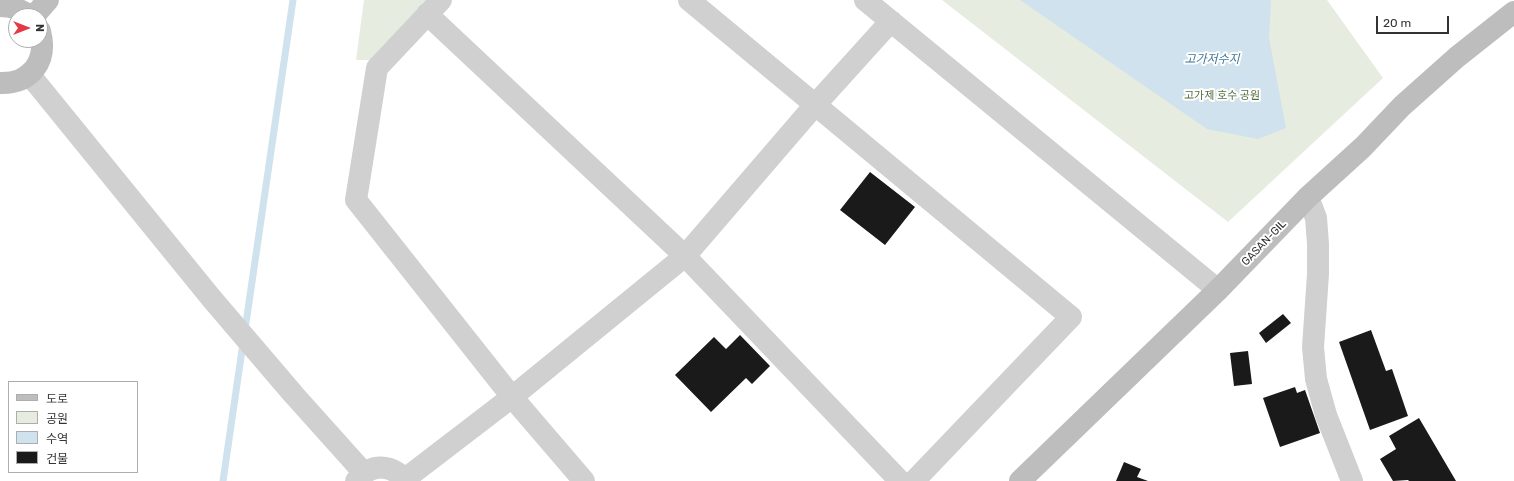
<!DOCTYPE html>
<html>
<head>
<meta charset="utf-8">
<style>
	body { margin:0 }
	#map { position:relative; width:1514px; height:481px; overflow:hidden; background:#fff; font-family:Rubik,"Noto Sans KR",sans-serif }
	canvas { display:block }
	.legend { position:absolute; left:8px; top:381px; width:130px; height:92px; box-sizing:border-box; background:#fff; border:1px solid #adadad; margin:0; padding:5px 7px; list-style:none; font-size:12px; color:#333 }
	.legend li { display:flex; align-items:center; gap:8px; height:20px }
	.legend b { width:20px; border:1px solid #adadad }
	.north { position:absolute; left:8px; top:8px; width:40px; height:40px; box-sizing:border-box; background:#fff; border:1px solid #adadad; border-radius:50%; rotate:90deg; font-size:11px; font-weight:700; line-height:16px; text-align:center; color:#333 }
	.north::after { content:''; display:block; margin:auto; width:14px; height:18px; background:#e63946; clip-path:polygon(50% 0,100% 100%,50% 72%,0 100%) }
	.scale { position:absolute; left:1376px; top:16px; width:73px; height:18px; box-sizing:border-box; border:2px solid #333; border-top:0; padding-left:5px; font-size:12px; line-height:14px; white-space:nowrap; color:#333; -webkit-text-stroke:3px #fff; paint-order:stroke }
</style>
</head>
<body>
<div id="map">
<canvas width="1514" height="481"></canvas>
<ul class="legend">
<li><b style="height:5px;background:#bdbdbd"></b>도로</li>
<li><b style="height:11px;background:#e6ecdf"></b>공원</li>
<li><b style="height:11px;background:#cfe2ee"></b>수역</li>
<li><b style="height:11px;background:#1a1a1a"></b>건물</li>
</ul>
<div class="north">N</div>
<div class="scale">20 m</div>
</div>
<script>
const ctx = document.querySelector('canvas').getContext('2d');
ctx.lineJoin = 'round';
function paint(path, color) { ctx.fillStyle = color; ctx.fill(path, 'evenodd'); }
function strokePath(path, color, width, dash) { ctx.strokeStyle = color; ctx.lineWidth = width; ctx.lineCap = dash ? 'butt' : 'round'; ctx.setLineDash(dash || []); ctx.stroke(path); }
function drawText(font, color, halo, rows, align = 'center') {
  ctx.font = font + ' Rubik,"Noto Sans KR",sans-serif'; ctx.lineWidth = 4; ctx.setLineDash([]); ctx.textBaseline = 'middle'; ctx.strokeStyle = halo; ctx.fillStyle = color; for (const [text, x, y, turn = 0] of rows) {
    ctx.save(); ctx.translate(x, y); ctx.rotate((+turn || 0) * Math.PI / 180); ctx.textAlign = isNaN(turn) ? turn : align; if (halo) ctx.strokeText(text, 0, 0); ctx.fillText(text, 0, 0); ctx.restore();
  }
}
paint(new Path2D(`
	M364 0H426L370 60H356Z
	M942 0H1327L1383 78 1228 222Z`), '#e6ecdf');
paint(new Path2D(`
	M1020 0H1271L1269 38 1286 128 1258 139 1207 129Z`), '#cfe2ee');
strokePath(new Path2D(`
	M245 330 293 0
	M223 481 243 343`), '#cfe2ee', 7);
paint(new Path2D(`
	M870 172 915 207 885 245 840 210Z
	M1283 314 1291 323 1266 343 1259 333Z
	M1371 330 1386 371 1392 369 1408 416 1370 430 1339 342Z
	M740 335 770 366 752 384 746 378 711 412 675 375 714 337 726 349Z
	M1248 351 1252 384 1234 386 1230 353Z
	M1295 387 1297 393 1305 390 1320 433 1280 447 1263 398Z
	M1419 418 1456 481H1409L1408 480 1393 481 1380 459 1396 449 1389 436Z
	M1124 462 1141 469 1137 477 1148 481H1116Z`), '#1a1a1a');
strokePath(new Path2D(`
	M689 0 1071 317 914 481
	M865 0 1218 290
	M427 14 685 256 900 481
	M29 74 212 299 294 395 364 473
	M1308 197 1316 218 1318 244V274L1313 347 1316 379 1326 415 1352 481
	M405 479 512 397 356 200 377 68 441 0
	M356 481C372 462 391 464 407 481
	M584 481 512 397 685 256 815 105 891 21`), '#d0d0d0', 22);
strokePath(new Path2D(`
	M0 6C12 6 20 9 30 16
	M34 16 48 0
	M0 83C31 84 48 61 40 31
	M1020 481 1218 290 1308 197 1363 147 1402 106 1457 57 1514 12`), '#bdbdbd', 22);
drawText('11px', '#56703f', '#fff', [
	["고가제 호수 공원",1222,96]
]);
drawText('11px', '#333', '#fff', [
	["GASAN-GIL",1264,243,-46]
]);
drawText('italic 12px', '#3f7597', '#fff', [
	["고가저수지",1212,60]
]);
</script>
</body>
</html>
